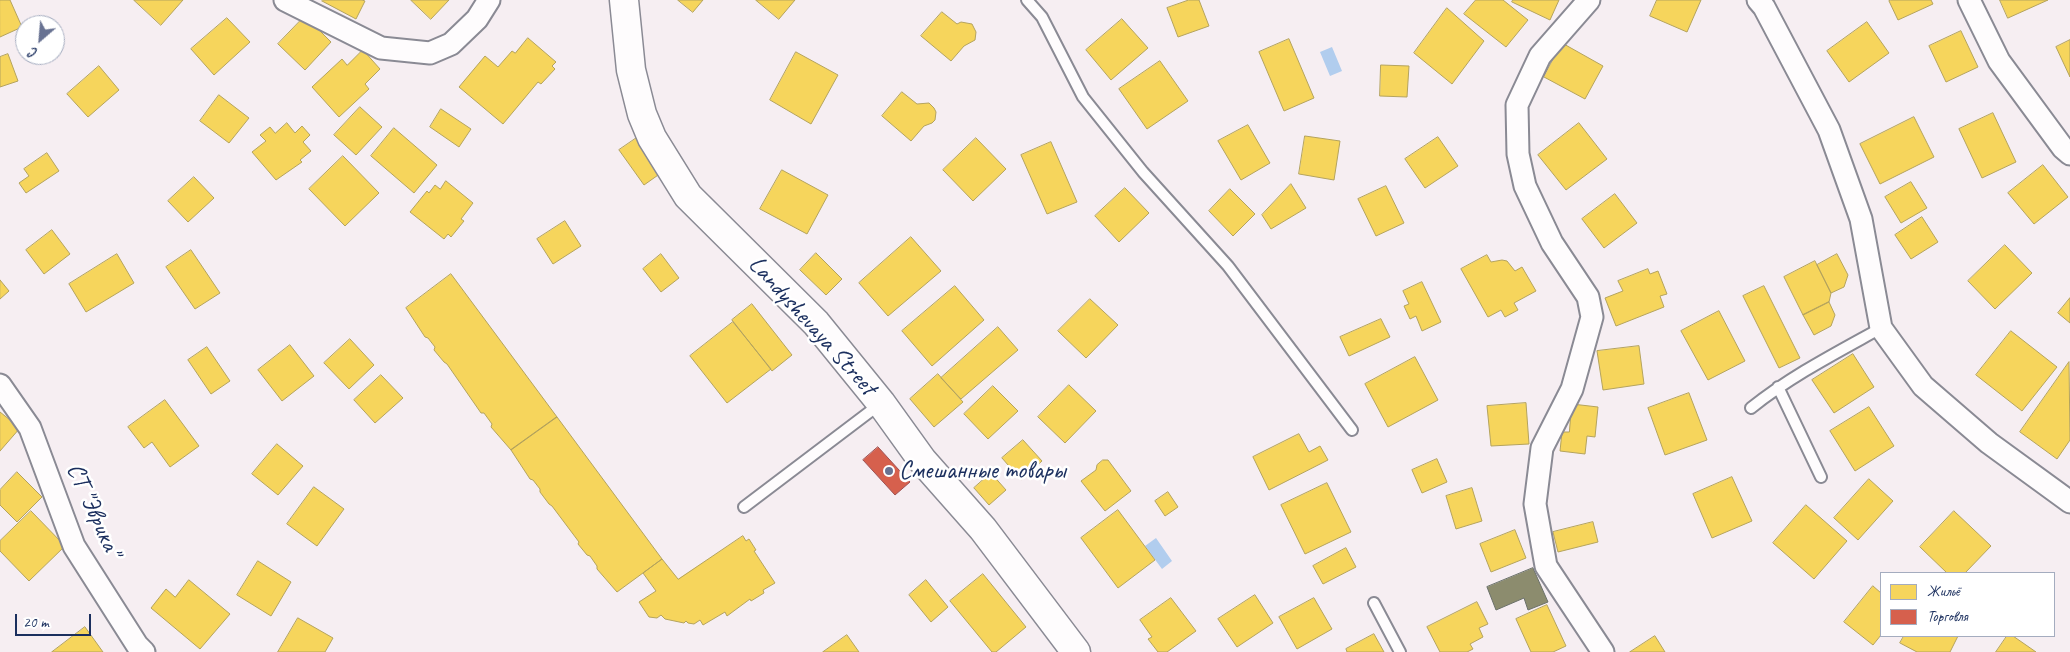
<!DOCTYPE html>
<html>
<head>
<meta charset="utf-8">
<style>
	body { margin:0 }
	#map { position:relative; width:2070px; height:652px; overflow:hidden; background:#f6eef2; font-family:Caveat,sans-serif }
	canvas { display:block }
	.legend { position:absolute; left:1880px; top:572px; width:175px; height:65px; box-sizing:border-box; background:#fff; border:1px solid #a4acbf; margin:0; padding:6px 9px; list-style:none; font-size:15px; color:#1b2f5e }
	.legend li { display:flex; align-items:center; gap:10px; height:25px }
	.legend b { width:25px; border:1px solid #a4acbf }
	.north { position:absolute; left:15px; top:15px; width:50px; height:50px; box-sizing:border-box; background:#fff; border:1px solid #a4acbf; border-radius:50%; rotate:207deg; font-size:14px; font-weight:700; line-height:20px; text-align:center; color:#1b2f5e }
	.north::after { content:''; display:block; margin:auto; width:18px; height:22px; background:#687292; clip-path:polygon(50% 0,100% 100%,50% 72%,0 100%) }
	.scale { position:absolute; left:15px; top:614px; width:76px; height:22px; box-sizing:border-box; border:2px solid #1b2f5e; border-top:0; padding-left:6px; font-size:15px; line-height:18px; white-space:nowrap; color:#1b2f5e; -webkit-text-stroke:4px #fff; paint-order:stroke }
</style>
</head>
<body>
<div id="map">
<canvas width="2070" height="652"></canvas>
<ul class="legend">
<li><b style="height:14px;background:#f6d55c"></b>Жильё</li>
<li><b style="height:14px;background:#d6604d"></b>Торговля</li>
</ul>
<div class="north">С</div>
<div class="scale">20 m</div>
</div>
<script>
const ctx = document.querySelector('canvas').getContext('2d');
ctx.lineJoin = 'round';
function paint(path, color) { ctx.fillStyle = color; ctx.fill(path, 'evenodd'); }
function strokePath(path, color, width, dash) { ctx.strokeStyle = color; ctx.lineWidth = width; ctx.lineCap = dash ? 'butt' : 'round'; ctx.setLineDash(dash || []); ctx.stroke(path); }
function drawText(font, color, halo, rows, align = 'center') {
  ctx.font = font + ' Caveat,sans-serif'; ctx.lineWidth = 5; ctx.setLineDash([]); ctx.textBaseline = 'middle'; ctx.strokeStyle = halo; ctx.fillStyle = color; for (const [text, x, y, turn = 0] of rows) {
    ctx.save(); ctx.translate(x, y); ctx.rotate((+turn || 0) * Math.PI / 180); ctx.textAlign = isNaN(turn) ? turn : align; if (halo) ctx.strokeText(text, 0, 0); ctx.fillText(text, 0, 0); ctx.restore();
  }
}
paint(new Path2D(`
	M1332 47 1342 71 1330 76 1320 52Z
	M1156 538 1172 561 1162 569 1145 546Z`), '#b1cdee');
const homes = new Path2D(`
	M0 0H10L22 27 0 37Z
	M134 0H183L161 25Z
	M323 0H362L365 1 356 19 322 1Z
	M411 0H449L431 19Z
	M678 0H703L693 12Z
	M756 0H795L779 19Z
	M1189 0H1199L1209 26 1178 37 1167 8Z
	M1476 0H1503L1528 20 1506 47 1464 14Z
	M1513 0H1559L1550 20 1512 2Z
	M1657 0H1701L1687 32 1650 16Z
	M1891 0H1931L1933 4 1898 20 1889 1Z
	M2000 0H2048L2008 18Z
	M1447 8 1484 41 1452 84 1414 53Z
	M942 12 957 24 961 22 972 24 976 32 975 40 964 46 951 61 921 36Z
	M305 16 331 42 305 70 278 44Z
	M227 18 250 42 214 75 191 49Z
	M1122 19 1148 48 1111 80 1086 50Z
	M1867 22 1889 53 1849 82 1827 51Z
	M1961 31 1978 67 1946 82 1929 46Z
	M528 38 556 62 552 66 555 69 541 84 538 82 503 124 459 87 485 56 498 67 512 51 515 53Z
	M1289 39 1314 98 1284 111 1259 52Z
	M2070 40V77L2056 47Z
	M1562 43 1603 66 1585 99 1544 77Z
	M363 50 380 69 365 84 369 89 339 117 312 87 342 59 347 65Z
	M796 52 838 75 811 124 770 100Z
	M8 54 18 81 0 87V57Z
	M1160 61 1188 101 1147 129 1119 89Z
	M1381 65 1409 66 1407 97 1380 96Z
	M99 66 119 90 88 117 67 94Z
	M902 92 917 104 929 103 934 108 936 112 935 120 932 123 924 126 911 141 882 116Z
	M219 95 249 118 229 143 200 121Z
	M360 107 382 127 356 155 334 135Z
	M441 109 471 129 459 147 430 127Z
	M1993 113 2016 162 1982 178 1959 129Z
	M1914 117 1934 157 1880 184 1860 144Z
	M287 123 295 133 302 126 310 135 303 142 311 151 300 160 302 162 276 180 252 152 266 141 260 135 270 127 275 133Z
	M1579 123 1607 159 1566 190 1538 155Z
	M1248 125 1270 163 1241 180 1218 141Z
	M394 128 437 165 414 193 371 156Z
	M1305 136 1340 141 1334 180 1299 174Z
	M638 137 661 173 644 185 619 150Z
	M1438 137 1458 166 1425 188 1405 159Z
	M976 138 1006 169 973 201 943 170Z
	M1051 142 1077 202 1047 214 1021 155Z
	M47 153 59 171 26 193 19 183 29 176 24 169Z
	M343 156 379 193 345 226 309 189Z
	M2043 165 2068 197 2034 224 2008 193Z
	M782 170 828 195 807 234 760 209Z
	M194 177 214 198 188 222 168 201Z
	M446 181 473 203 461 219 464 221 451 237 448 234 444 239 410 212 427 191 429 193 435 185 440 189Z
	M1911 182 1927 208 1901 223 1885 197Z
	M1291 184 1306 208 1271 229 1262 215Z
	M1386 186 1404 223 1376 236 1358 199Z
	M1125 188 1149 213 1119 242 1095 216Z
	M1230 189 1255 214 1233 236 1209 211Z
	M1615 194 1637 223 1604 248 1582 219Z
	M1922 217 1938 242 1911 259 1895 235Z
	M565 221 581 246 553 264 537 239Z
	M52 230 70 254 44 274 26 250Z
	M911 237 941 271 888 316 859 283Z
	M2005 245 2032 273 1995 309 1968 281Z
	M191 250 220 293 195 309 166 267Z
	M816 253 842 279 826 295 800 270Z
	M117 254 134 283 86 312 69 284Z
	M661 254 679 278 661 292 643 269Z
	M1837 254 1848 275 1844 287 1831 293 1817 265Z
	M1487 255 1491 262 1502 260 1507 261 1515 271 1522 267 1536 291 1514 303 1518 310 1505 317 1501 310 1488 317 1461 269Z
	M1815 261 1831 293 1829 302 1803 315 1784 277Z
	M1648 269 1650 274 1658 271 1667 294 1660 296 1664 307 1616 326 1605 298 1623 291 1618 281Z
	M451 274 557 417 511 450 491 427 492 424 484 413H481L447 364 444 362 434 350 435 347 428 338 425 337 406 308Z
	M0 280 9 291 0 299Z
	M1422 282 1441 322 1422 331 1416 316 1410 319 1404 306 1409 304 1403 291Z
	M955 286 984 320 932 366 902 331Z
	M1764 286 1800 358 1779 368 1743 296Z
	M2070 298V323L2058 313Z
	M1090 299 1118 325 1086 358 1058 331Z
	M1829 302 1835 315 1831 326 1814 335 1803 315Z
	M752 304 792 355 772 371 732 320Z
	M1719 311 1745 361 1708 380 1681 331Z
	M1381 319 1390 337 1349 356 1340 337Z
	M733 322 771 369 727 403 690 356Z
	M998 327 1018 350 961 399 941 378Z
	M2011 331 2057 367 2022 411 1976 375Z
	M350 339 374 365 349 389 324 363Z
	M290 345 314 376 282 401 258 370Z
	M1639 346 1644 384 1603 390 1597 351Z
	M207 347 230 381 211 394 188 360Z
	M1853 354 1874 387 1834 413 1812 380Z
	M1415 357 1438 400 1388 427 1365 384Z
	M2069 362 2070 440 2057 459 2020 432Z
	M938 374 963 402 934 427 910 399Z
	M381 375 403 398 375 423 354 400Z
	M1069 385 1096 411 1065 443 1038 417Z
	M993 386 1018 411 988 439 964 414Z
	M1689 393 1707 440 1665 455 1648 408Z
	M165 400 199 446 170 467 152 442 144 448 128 427Z
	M1526 403 1529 444 1491 446 1487 406Z
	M1572 404 1598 407 1595 437 1587 436 1585 454 1560 451 1562 432H1569Z
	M1869 407 1894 446 1855 471 1830 431Z
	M0 412 20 428 0 451Z
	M557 417 662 559 617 592 597 569V566L590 556 587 555 578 544 579 542 552 506 549 504 540 492V489L533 480 530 479 511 450Z
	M1299 434 1309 452 1320 446 1328 460 1269 490 1253 457Z
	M1023 440 1042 461 1021 480 1002 458Z
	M277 444 303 466 278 495 252 474Z
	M1437 459 1447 482 1422 493 1412 470Z
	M1103 460H1108L1131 491 1105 511 1081 481 1096 470 1097 465Z
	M17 472 42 497 17 522 0 505V490Z
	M991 473 1006 490 989 505 974 488Z
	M1732 477 1752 521 1712 538 1693 494Z
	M1869 479 1893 501 1858 540 1834 518Z
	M1327 483 1351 532 1305 554 1281 505Z
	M314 487 344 509 317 546 287 524Z
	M1472 488 1482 521 1456 529 1446 496Z
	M1168 492 1178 507 1165 516 1155 501Z
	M1806 505 1847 541 1814 579 1773 543Z
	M1118 510 1155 560 1118 588 1081 538Z
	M31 511 65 546 29 581 0 551V541Z
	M1954 511 1991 546 1965 573H1947L1920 547Z
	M1593 522 1598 542 1558 552 1553 532Z
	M1515 530 1526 558 1491 572 1480 544Z
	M743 536 746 541 749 539 756 550 754 551 775 583 763 590 764 593 751 601 750 599 727 616 725 612 703 625 700 620 694 624 688 623 686 621 684 623 665 619 661 615 657 618 649 617 639 602 656 591 643 573 662 559 678 579Z
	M1346 548 1356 567 1323 584 1313 566Z
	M258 561 291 582 271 616 237 595Z
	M983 574 1026 627 996 652H992L950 601Z
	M189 580 230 614 200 649 151 608 166 589 175 597Z
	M926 580 948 607 931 622 909 595Z
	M1873 586 1881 593V635L1873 645 1844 622Z
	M1255 595 1273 623 1237 647 1218 619Z
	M1171 598 1196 631 1167 652H1158L1148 639 1152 637 1140 620Z
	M1314 598 1332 629 1297 649 1279 617Z
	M1477 602 1488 624 1479 628 1483 637 1470 644 1473 649 1467 652H1440L1427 627Z
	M1547 605 1566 646 1553 652H1531L1516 619Z
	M298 618 333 638 325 652H278Z
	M85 627 103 652H52Z
	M1374 634 1384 652H1347L1346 649Z
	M847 635 859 652H823Z
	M1655 636 1665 652H1630Z
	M1904 636H1958L1950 652H1917L1900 643Z
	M2007 636H2013L2036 652H1996Z`);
paint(homes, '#f6d55c');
strokePath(homes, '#b4a35d', 1);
const shops = new Path2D(`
	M878 447 910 482 895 495 863 460Z`);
paint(shops, '#d6604d');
strokePath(shops, '#9e5152', 1);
const industry = new Path2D(`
	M1533 568 1548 602 1528 610 1524 598 1496 610 1487 587Z`);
paint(industry, '#8c8c6e');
strokePath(industry, '#6a7069', 1);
const lane = new Path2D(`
	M1027 0 1042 17 1083 97 1143 172 1228 266 1352 430
	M1778 387 1821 477
	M1751 408C1791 376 1836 353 1881 328
	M744 507 880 404
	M1374 603 1400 652`);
const street = new Path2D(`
	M285 0 381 48 430 53 451 44 477 19 489 0
	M1589 0 1540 56 1517 105 1518 154 1525 186 1552 243 1588 297 1592 317 1572 389 1542 448 1535 504 1546 566 1603 652
	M1758 0 1764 7 1829 130 1861 219 1881 328 1923 386 1989 443 2070 502
	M1969 0 1999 61 2063 148 2070 154
	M0 385 30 428 74 546 137 645 144 652`);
const secondary = new Path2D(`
	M624 0 631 70 642 114 652 138 688 196 816 323 881 403 922 460 983 529 1076 652`);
strokePath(lane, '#8a8a94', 14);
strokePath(street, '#8a8a94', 25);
strokePath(secondary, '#8a8a94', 31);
strokePath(lane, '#fefcfd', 10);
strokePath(street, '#fefcfd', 21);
strokePath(secondary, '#fefcfd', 28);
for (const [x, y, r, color] of [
	[889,471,5,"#687292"]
]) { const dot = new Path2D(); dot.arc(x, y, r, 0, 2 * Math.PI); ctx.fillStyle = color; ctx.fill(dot); strokePath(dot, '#fff', 2); }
drawText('25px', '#1b2f5e', '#fff', [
	["Landyshevaya Street",812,326,48],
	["СТ \"Эврика\"",93,510,66]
]);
drawText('25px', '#1b2f5e', '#fff', [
	["Смешанные товары",899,471]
], 'left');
</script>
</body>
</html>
